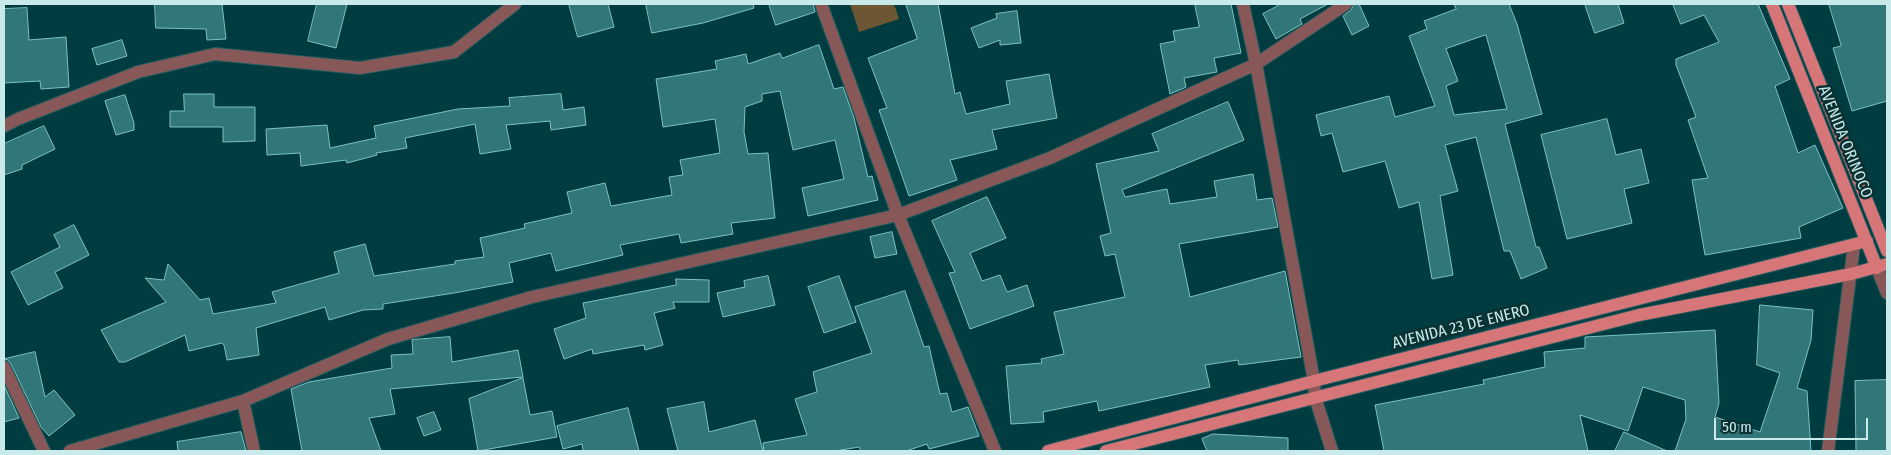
<!DOCTYPE html>
<html>
<head>
<meta charset="utf-8">
<style>
	body { margin:0 }
	#map { position:relative; width:1891px; height:455px; overflow:hidden; background:#013d40; font-family:"Fira Sans Condensed",sans-serif }
	canvas { display:block }
	.frame { position:absolute; inset:0; border:5px solid #c9eaeb; pointer-events:none }
	.scale { position:absolute; left:1714px; top:418px; width:154px; height:22px; box-sizing:border-box; border:2px solid #c9eaeb; border-top:0; padding-left:6px; font-size:15px; line-height:18px; white-space:nowrap; color:#c9eaeb; -webkit-text-stroke:4px #0b3133; paint-order:stroke }
</style>
</head>
<body>
<div id="map">
<canvas width="1891" height="455"></canvas>
<div class="frame"></div>
<div class="scale">50 m</div>
</div>
<script>
const ctx = document.querySelector('canvas').getContext('2d');
ctx.lineJoin = 'round';
function paint(path, color) { ctx.fillStyle = color; ctx.fill(path, 'evenodd'); }
function strokePath(path, color, width, dash) { ctx.strokeStyle = color; ctx.lineWidth = width; ctx.lineCap = dash ? 'butt' : 'round'; ctx.setLineDash(dash || []); ctx.stroke(path); }
function drawText(font, color, halo, rows, align = 'center') {
  ctx.font = font + ' "Fira Sans Condensed",sans-serif'; ctx.lineWidth = 5; ctx.setLineDash([]); ctx.textBaseline = 'middle'; ctx.strokeStyle = halo; ctx.fillStyle = color; for (const [text, x, y, turn = 0] of rows) {
    ctx.save(); ctx.translate(x, y); ctx.rotate((+turn || 0) * Math.PI / 180); ctx.textAlign = isNaN(turn) ? turn : align; if (halo) ctx.strokeText(text, 0, 0); ctx.fillText(text, 0, 0); ctx.restore();
  }
}
paint(new Path2D(`
	M850 4H894L899 19 859 32Z`), '#6c5633');
const building = new Path2D(`
	M155 4H222L226 39 207 40 206 29 156 28Z
	M317 4H347L336 48 308 41Z
	M569 4H608L614 27 578 37Z
	M646 4H753L754 8 703 23 652 33Z
	M769 4H813L815 12 776 25Z
	M906 4H938L955 94 960 92 966 114 1010 104 1006 81 1049 74 1057 118 992 130 997 149 950 160 957 180 909 196 879 110 887 108 868 58 917 39Z
	M1195 4H1231L1241 53 1214 58 1217 72 1184 78 1186 87 1170 94 1160 44 1175 41 1173 31 1199 27Z
	M1281 4H1328L1300 19 1302 24 1276 39 1263 14Z
	M1354 4H1359L1369 26 1352 35 1343 16 1351 10Z
	M1454 4H1509L1517 24 1542 114 1505 124 1536 247H1539L1547 268 1521 279 1510 251H1504L1476 137 1445 145 1458 191 1440 196 1453 275 1432 279 1419 202 1399 208 1385 161 1343 172 1332 133 1321 136 1316 115 1389 96 1395 117 1435 106 1409 36 1427 29 1424 21 1456 9ZM1486 35 1507 109 1454 115 1446 86 1458 81 1446 49Z
	M1585 4H1618L1624 23 1595 33Z
	M1673 4H1758L1790 79 1775 86 1798 153 1815 145 1843 208 1799 227 1801 238 1705 255 1692 180 1708 178 1688 120 1696 117 1676 65V59L1719 42 1704 15 1681 24Z
	M1829 4H1887V101L1852 111 1833 48 1841 46Z
	M27 8 29 40 66 37 69 87 41 89 40 81 4 83V9Z
	M1017 11 1021 43 1000 45V40L979 48 971 28 997 18 996 14Z
	M122 40 127 56 97 65 92 49Z
	M819 45 834 89 843 87 854 118 868 177 872 176 878 200 808 216 802 188 844 179 835 140 793 150 780 91 762 94V101L745 107 744 132 748 154 768 153 775 218 731 223 733 234 681 243 679 234 620 245 623 255 556 271 551 253 509 263 513 282 454 293 383 304V309L363 310 329 320 325 307 256 328 259 355 227 360 224 345 222 343 189 351 185 335 125 362H119L101 330 166 302 145 278 164 280 168 264 200 300 209 298 213 314 276 303 272 292 339 273 334 252 365 244 374 276 455 264V261L484 257 480 238 525 228 524 224 572 213 567 192 605 183 611 206 672 195 669 177 683 175 680 160 720 153 715 119 663 127 656 79 717 69 715 61 746 54 748 64 780 53 782 58Z
	M184 94H214V107H255V141L223 142V127H170V111H184Z
	M561 94 563 110 584 107 586 125 551 130 550 121 506 125 511 149 480 154 475 124 405 138 407 148 376 153 377 155 347 163 346 160 301 166 300 153 267 155 266 129 327 125 330 148 376 138 374 126 458 109 510 106 509 98Z
	M125 95 134 123V130L116 135 105 101Z
	M1228 102 1244 140 1122 190 1125 197 1167 189 1170 204 1217 197 1214 181 1253 174 1257 200 1272 198 1278 227 1179 244 1190 297 1285 271 1301 357 1239 365 1238 360 1205 365 1210 387 1099 411 1097 401 1043 412 1044 422 1011 424 1006 366 1042 363 1041 359 1064 354 1054 312 1125 297 1115 254 1105 256 1100 236 1111 233 1096 164 1159 151 1152 134Z
	M1607 119 1616 155 1641 149 1649 183 1624 189 1632 223 1567 239 1541 135Z
	M44 126 55 149 22 165V169L4 175V144Z
	M987 197 1006 238 970 253 982 281 1000 275 1007 292 1027 285 1034 306 970 329 949 273 955 272 932 221Z
	M74 225 89 255 55 272 63 288 28 305 11 272 60 247 54 235Z
	M892 232 897 254 875 258 870 237Z
	M768 276 775 305 723 317 717 293 745 287 744 281Z
	M839 276 856 322 824 333 808 287Z
	M676 279 709 280V302H673L675 308 654 313 663 345 645 350 644 345 593 354 592 349 564 359 554 329 586 318 583 303 676 285Z
	M905 291 924 347 929 346 940 394 947 393 952 412 968 407 979 436 929 449 927 444 906 451H861L859 447 835 451H764L763 443 807 435 795 399 817 392 813 372 872 353 855 307Z
	M1760 305 1813 310 1811 340 1797 388 1807 391 1811 451H1675L1686 419 1685 400 1643 387 1628 431 1580 415 1588 451H1384L1375 405 1484 384 1483 380 1545 367 1544 352 1585 348V337L1715 330 1719 403 1715 417 1760 432 1780 373 1757 365Z
	M450 337 452 362 518 350 523 377 390 389 395 414 369 418 381 451H302L291 389 309 382 392 368 391 355 413 354 412 340Z
	M35 352 45 397 54 390 75 415 49 436 41 427 11 364 8 360 4 359Z
	M523 378 530 415 552 411 557 437 478 451 469 399Z
	M1887 380V451H1856L1855 381Z
	M4 385 19 418 4 422Z
	M704 402 709 432 755 420 763 451H678L667 409Z
	M628 408 639 451H583L582 444 563 449 557 426Z
	M434 412 441 430 424 436 417 418Z
	M241 432 246 451H178L177 442Z
	M1624 432 1667 451H1615Z
	M1213 434 1288 438V451H1207L1202 439Z`);
paint(building, '#317679');
strokePath(building, '#7cc1c3', 1);
const minor = new Path2D(`
	M821 4 898 215 995 451
	M1243 4 1256 64 1314 381 1315 397 1332 451
	M4 126 18 119 138 72 215 54 360 68 454 52 515 4
	M1877 268 1887 293
	M4 367 44 451
	M243 401 254 451
	M70 451 243 401 388 339 532 297 898 215 1050 158 1256 64 1346 4
	M1828 451 1854 245`);
const major = new Path2D(`
	M1772 4 1877 268
	M1788 4 1887 251
	M1048 451 1314 381 1867 241
	M1106 451 1639 315 1851 274 1887 264`);
strokePath(minor, '#255c5f', 14);
strokePath(major, '#255c5f', 14);
strokePath(minor, '#885858', 12);
strokePath(major, '#d77679', 12);
drawText('16px', '#c9eaeb', '#0b3133', [
	["AVENIDA ORINOCO",1845,142,68],
	["AVENIDA 23 DE ENERO",1461,327,-14]
]);
</script>
</body>
</html>
